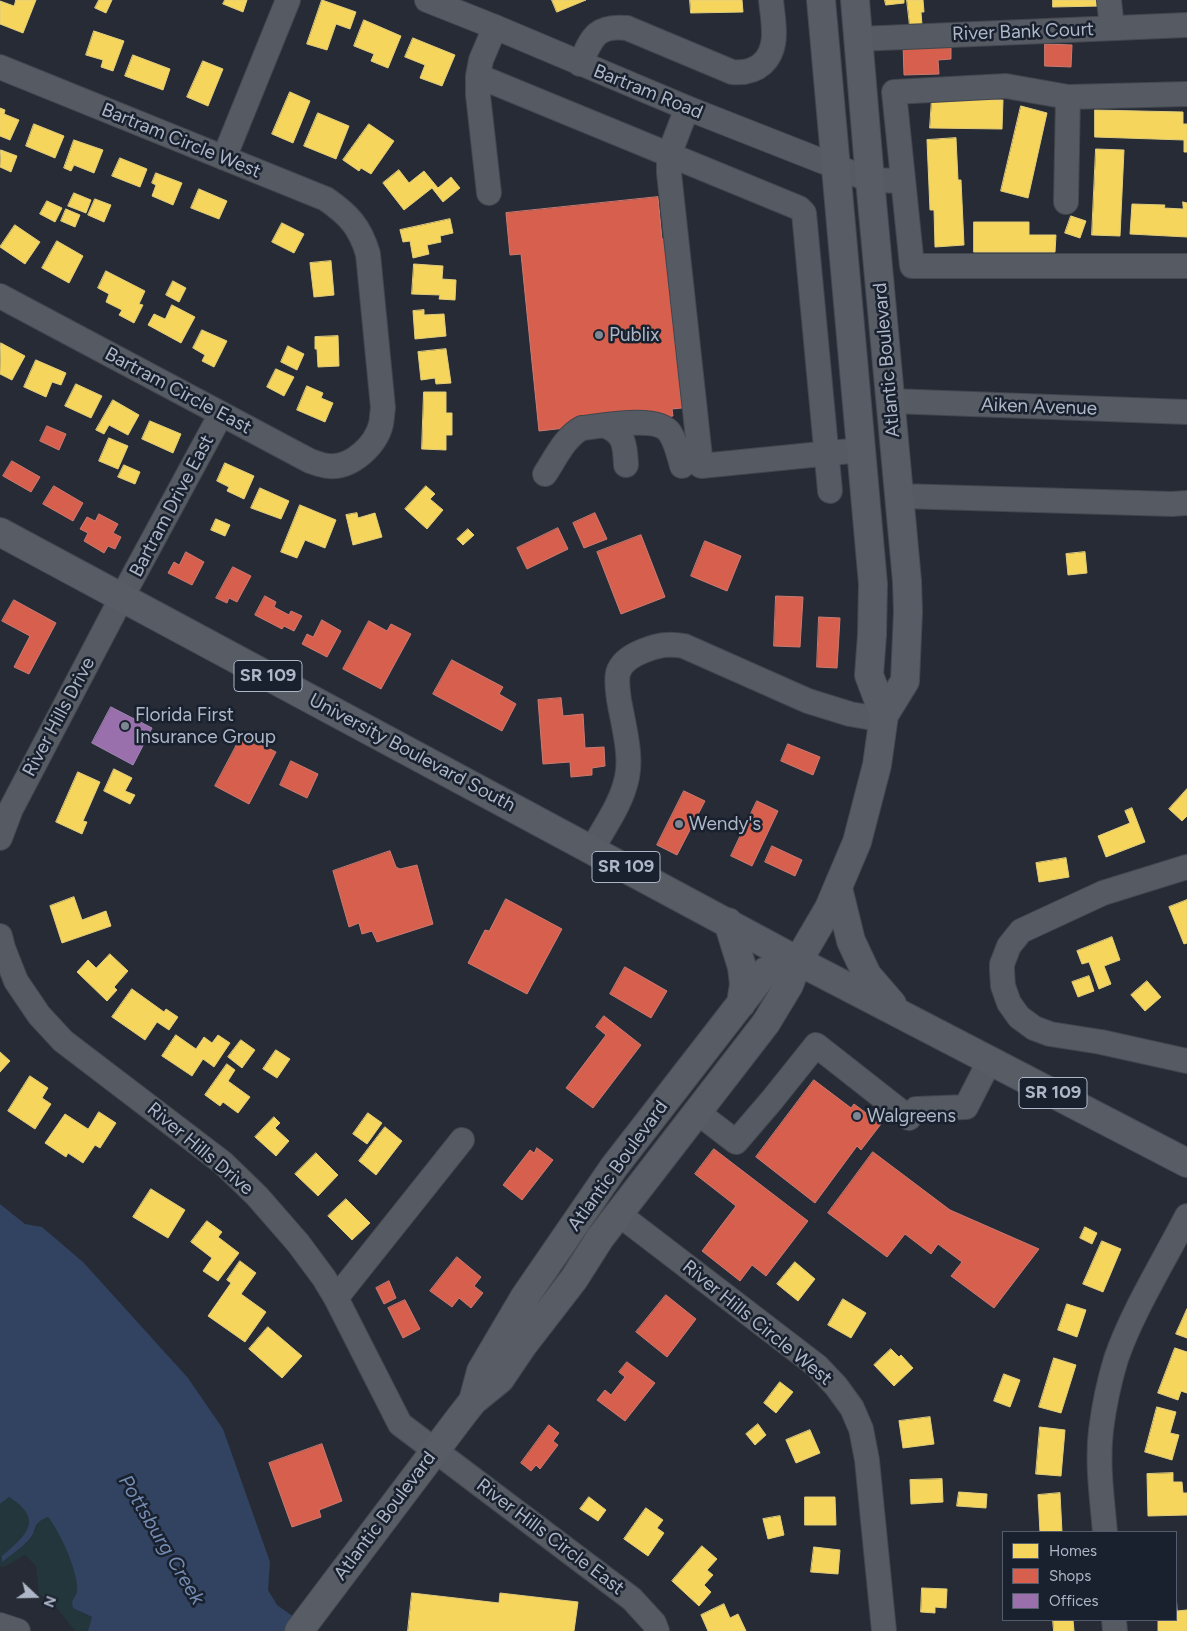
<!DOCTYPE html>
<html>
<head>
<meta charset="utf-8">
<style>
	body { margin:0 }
	#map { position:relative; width:1187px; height:1631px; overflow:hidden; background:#262b35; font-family:Figtree,sans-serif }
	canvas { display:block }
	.legend { position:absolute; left:1002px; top:1531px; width:175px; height:90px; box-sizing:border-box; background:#19212f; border:1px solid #555d6c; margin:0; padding:6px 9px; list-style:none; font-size:15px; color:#aeb7c7 }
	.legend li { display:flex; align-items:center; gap:10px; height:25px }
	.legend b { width:25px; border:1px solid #555d6c }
	.north { position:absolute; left:10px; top:1571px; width:50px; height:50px; -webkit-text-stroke:4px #19212f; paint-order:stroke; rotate:111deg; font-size:14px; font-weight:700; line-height:20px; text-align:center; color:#aeb7c7 }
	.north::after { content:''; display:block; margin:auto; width:18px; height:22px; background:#aeb7c7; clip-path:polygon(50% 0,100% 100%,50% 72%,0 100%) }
</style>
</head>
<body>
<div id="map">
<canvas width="1187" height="1631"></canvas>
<ul class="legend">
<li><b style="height:14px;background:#f6d55c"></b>Homes</li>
<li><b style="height:14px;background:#d6604d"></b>Shops</li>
<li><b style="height:14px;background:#9970ab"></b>Offices</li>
</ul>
<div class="north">N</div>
</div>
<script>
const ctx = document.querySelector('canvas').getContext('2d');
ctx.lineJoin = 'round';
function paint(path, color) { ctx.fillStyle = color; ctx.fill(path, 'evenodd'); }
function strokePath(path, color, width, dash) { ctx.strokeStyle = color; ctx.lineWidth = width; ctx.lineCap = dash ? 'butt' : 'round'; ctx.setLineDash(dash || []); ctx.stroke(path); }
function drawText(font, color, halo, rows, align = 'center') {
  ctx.font = font + ' Figtree,sans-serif'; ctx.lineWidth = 5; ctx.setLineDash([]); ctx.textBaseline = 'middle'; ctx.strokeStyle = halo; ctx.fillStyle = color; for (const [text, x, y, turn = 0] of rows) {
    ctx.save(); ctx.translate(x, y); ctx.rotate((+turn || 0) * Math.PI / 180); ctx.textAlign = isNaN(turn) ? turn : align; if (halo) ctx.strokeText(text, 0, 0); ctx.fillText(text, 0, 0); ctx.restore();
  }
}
paint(new Path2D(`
	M9 1497C45 1520 26 1534 2 1556L3 1561 30 1540 40 1520 48 1517 56 1526 77 1575V1593L72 1602 85 1615 92 1617 88 1631H75L54 1604 39 1594 36 1566 25 1555 4 1567 0 1566V1504Z`), '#23363b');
paint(new Path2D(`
	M0 1204 25 1224 42 1227 83 1262 188 1378 223 1429 270 1562 268 1590 277 1605 314 1631H88L92 1617 73 1608 72 1602C73 1599 76 1595 77 1592 80 1575 59 1530 48 1517 31 1523 38 1531 28 1541 21 1548 11 1555 2 1562V1556C26 1535 45 1520 9 1497L0 1504Z`), '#314360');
const homes = new Path2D(`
	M16 0H36L23 33 0 24V1L14 6Z
	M99 0H112L106 13 95 8Z
	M225 0H247L243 12 223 4Z
	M322 0 356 12 350 29 336 24 327 50 307 44Z
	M552 0H586L557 12Z
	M690 0H742L743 12 691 13Z
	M885 0H904V3L886 5Z
	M907 0H923L924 12H921L922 25 910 26Z
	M1053 0H1101V6L1053 7Z
	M364 20 401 36 388 68 371 61 374 54 354 46Z
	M94 31 124 41 113 71 101 67 103 60 86 55Z
	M413 38 455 55 442 86 420 78 425 65 405 57Z
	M133 55 170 69 163 90 125 76Z
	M203 61 223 69 208 106 187 97Z
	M290 92 310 101 293 143 272 134Z
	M932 98 1003 100 1002 129 930 128Z
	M1021 106 1047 113 1028 198 1001 191Z
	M0 108 5 110 4 114 19 120 10 140 0 136Z
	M1095 110 1183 112V124H1187V152H1184V140L1095 137Z
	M318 113 349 126 336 159 304 146Z
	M34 124 64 136 55 158 26 146Z
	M369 124 394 141 371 174 361 168 359 171 343 160Z
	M956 138 958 180H961L964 245 935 247 934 210H930L927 140Z
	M74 140 103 150 94 173 74 165 71 171 64 168Z
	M1096 149 1124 150 1120 236 1092 235Z
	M1 150 17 156 11 172 0 167Z
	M120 158 147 169 140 187 112 176Z
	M399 170 409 183 424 171 438 188 451 177 460 188 443 202 432 188 404 210 383 183Z
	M156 173 182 183 173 205 152 196 156 185 152 183Z
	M199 189 227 201 219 219 191 208Z
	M74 193 91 200 86 213 68 206Z
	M95 199 111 205 104 222 88 215Z
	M47 201 62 208 55 222 40 214Z
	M1183 202 1187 203V237L1130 234 1132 204 1165 205 1164 208 1183 209Z
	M66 209 80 215 75 227 61 221Z
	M1071 216 1086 221 1080 238 1065 233Z
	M450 219 453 233 440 236 441 242 427 245 429 254 413 258 410 241 403 242 400 230Z
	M974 222H1029V235H1056L1055 252H974Z
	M282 223 304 234 294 253 272 242Z
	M15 225 40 242 25 264 0 247Z
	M57 241 83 256 69 283 42 268Z
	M331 261 334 295 314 297 310 263Z
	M414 264 443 266 442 279 456 280 455 300 439 299 440 295 412 294Z
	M106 271 145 291 139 304 143 305 134 323 119 315 122 310 106 302 109 294 98 288Z
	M173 281 186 288 179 302 166 295Z
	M172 305 195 317 181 343 148 325 154 314 165 319Z
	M424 310V315L444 314 446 336 415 339 413 311Z
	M202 330 227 341 214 367 202 361 205 355 193 348Z
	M338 336 339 366 318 367 317 349H315V337Z
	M1 343 25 356 12 380 0 374Z
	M288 346 304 354 297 370 281 362Z
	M446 349 451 383 436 384 435 378 421 380 418 352Z
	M36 360 66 373 61 385 52 382 46 397 24 387Z
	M276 369 294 377 284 396 267 387Z
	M76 384 102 396 91 418 65 406Z
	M307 386 323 393 321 398 333 403 325 422 297 410Z
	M424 392H446V413H452V435H446V450L422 449Z
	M113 400 139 415 128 435 109 425 104 434 96 430Z
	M150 421 181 434 173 453 142 439Z
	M109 438 128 446 118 469 99 461Z
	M225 463 254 476 244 499 227 491 229 487 217 481Z
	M124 465 140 472 135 484 118 477Z
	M426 486 435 494 430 499 443 510 427 529 405 509Z
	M260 488 289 501 281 519 251 508Z
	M300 505 336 520 325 548 305 540 297 558 281 552Z
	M357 513 358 518 375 513 382 537 353 545 346 515Z
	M216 519 230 525 225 536 211 530Z
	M468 529 474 535 463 545 457 539Z
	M1085 552 1087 573 1068 575 1066 554Z
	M114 769 132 778 125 791 135 795 130 804 104 791Z
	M78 772 100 782 83 821 87 822 82 834 56 822Z
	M1187 789V816L1182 821 1169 809Z
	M1132 808 1145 842 1106 857 1098 836 1130 823 1125 811Z
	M1066 858 1069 877 1039 882 1036 863Z
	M74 897 82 920 106 911 111 926 62 943 50 906Z
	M1187 900V943L1184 944 1169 907Z
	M1112 937 1120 960 1104 966 1111 984 1099 989 1089 962 1082 964 1077 951Z
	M110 954 128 971 114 987 117 990 107 1001 77 972 88 960 96 968Z
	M1089 976 1094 991 1078 997 1072 982Z
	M1147 981 1161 997 1145 1011 1131 995Z
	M132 989 164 1012 166 1009 178 1017 169 1030 157 1022 145 1040 112 1017Z
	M176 1035 196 1049 204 1037 212 1043 218 1035 230 1043 214 1067 203 1059 192 1076 162 1056Z
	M241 1040 255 1050 242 1068 228 1057Z
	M276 1050 290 1059 277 1078 263 1069Z
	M0 1052 10 1061 0 1072Z
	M227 1064 235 1070 228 1081 250 1097 238 1113 223 1102 220 1106 205 1095Z
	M30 1076 48 1088 42 1098 51 1104 35 1129 8 1111Z
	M99 1112 116 1123 100 1148 95 1145 83 1163 68 1153 66 1157 45 1143 65 1114 88 1129Z
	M368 1113 382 1123 367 1144 353 1134Z
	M274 1117 280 1123 275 1128 289 1141 276 1156 255 1137Z
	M385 1127 402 1141 376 1175 359 1161Z
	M316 1153 338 1175 318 1196 295 1174Z
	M151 1189 185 1210 168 1238 133 1217Z
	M346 1199 370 1223 352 1240 328 1216Z
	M207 1221 222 1232 218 1237 239 1253 218 1281 203 1271 212 1258 191 1242Z
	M1085 1227 1097 1233 1092 1244 1080 1238Z
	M1102 1241 1121 1249 1103 1292 1083 1284Z
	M240 1261 256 1273 241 1294 266 1312 245 1342 208 1316 231 1283 227 1280Z
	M795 1262 815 1279 798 1301 777 1284Z
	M843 1299 866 1313 851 1338 828 1325Z
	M1067 1304 1086 1310 1077 1337 1058 1330Z
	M1187 1309V1338L1176 1334Z
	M268 1327 302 1356 282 1378 249 1349Z
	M1175 1348 1187 1352V1393L1181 1391 1178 1400 1158 1393Z
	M891 1349 899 1357 901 1355 913 1368 894 1386 874 1365Z
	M1054 1358 1076 1365 1061 1413 1039 1407Z
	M1004 1374 1020 1380 1010 1407 994 1401Z
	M780 1382 793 1392 776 1413 764 1403Z
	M1157 1407 1176 1412 1170 1433 1179 1435 1172 1460 1145 1452Z
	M930 1417 934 1444 903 1448 899 1421Z
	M758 1424 766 1435 755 1445 746 1434Z
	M1040 1427 1065 1430 1061 1476 1036 1474Z
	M810 1430 820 1453 796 1463 786 1440Z
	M1173 1473V1482H1182L1183 1493H1187V1515L1148 1516 1147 1474Z
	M942 1479 943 1502 911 1504 910 1480Z
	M959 1492 987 1494 986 1508 957 1506Z
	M1060 1493 1062 1532H1040L1038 1495Z
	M589 1497 606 1510 598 1521 580 1509Z
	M805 1497H835L836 1525H805Z
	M646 1508 663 1520 657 1528 664 1533 648 1556 624 1539Z
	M780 1516 784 1535 768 1539 763 1519Z
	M702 1546 717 1559 707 1570 713 1575 704 1585 711 1592 699 1606 672 1581Z
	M814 1547 840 1550 838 1574 811 1572Z
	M922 1588 947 1589 946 1608 935 1607V1613L921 1612Z
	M1176 1591 1177 1611 1187 1610V1631H1158V1620H1176Z
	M412 1593 499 1603 500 1593 578 1602 574 1631H408Z
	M724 1604 730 1618 738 1614 746 1631H708L701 1615Z
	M1053 1620H1073L1074 1631H1054Z`);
paint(homes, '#f6d55c');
strokePath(homes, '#e0cc7c', 1);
const shops = new Path2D(`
	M951 42V59L938 60 939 74 904 75 903 43Z
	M1045 44 1072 45 1071 67 1045 66Z
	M658 197 662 239H664L682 408 672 409 673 416 539 431 521 254 510 255 506 213Z
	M47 426 66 434 59 450 40 441Z
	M12 461 40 477 31 492 3 476Z
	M54 486 83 503 73 521 43 504Z
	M595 513 607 539 584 548 573 523Z
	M99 514 118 524 113 533 121 537 115 549 108 546 104 553 84 541 88 533 80 529 87 517 95 521Z
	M558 528 568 549 527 569 517 548Z
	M641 535 665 597 621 614 597 552Z
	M705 541 741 556 727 591 691 576Z
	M186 552 204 562 192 585 168 573 174 562 179 565Z
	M233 567 251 576 237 602 229 598 227 603 216 598Z
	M265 596 276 602 274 607 289 615 291 611 302 616 294 631 284 626 282 629 255 615Z
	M776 596 803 597 800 647 774 646Z
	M14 600 56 623 29 674 14 667 30 636 2 621Z
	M819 617 840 618 837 668 817 667Z
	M322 620 341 631 327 657 302 644 307 634 313 637Z
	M369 621 387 631 391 624 411 634 381 689 343 669Z
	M452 660 503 687 499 694 516 704 502 731 433 694Z
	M561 698 563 716 583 714 585 748 604 747 605 766 592 768V775L571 777 570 762 543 764 538 700Z
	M242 735 276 752 249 804 215 786Z
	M788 744 820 757 813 775 781 761Z
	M291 761 318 774 307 798 280 785Z
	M684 791 705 801 677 855 657 845Z
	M757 801 778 811 752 866 731 856Z
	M772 846 802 860 795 876 765 862Z
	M390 851 396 867 400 869 417 865 433 924 377 942 372 931 362 934 359 923 349 927 333 871Z
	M506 899 562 929 527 994 468 963 485 930 489 931Z
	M625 967 667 991 651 1018 610 994Z
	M604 1016 641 1045 593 1108 566 1088 606 1035 596 1027Z
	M814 1080 851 1108 854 1104 881 1124 861 1150 857 1146 815 1203 756 1157Z
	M537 1148 553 1160 522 1200 503 1185 530 1150 534 1153Z
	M714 1149 808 1221 766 1276 752 1265 740 1281 702 1251 736 1206 695 1174Z
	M873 1152 950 1210 1039 1249 994 1308 951 1276 962 1262 938 1244 931 1254 905 1234 887 1257 828 1213Z
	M457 1257 481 1277 474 1286 483 1293 471 1308 459 1298 452 1307 430 1291Z
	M389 1281 396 1298 384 1304 376 1288Z
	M666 1295 696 1319 667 1357 636 1332Z
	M405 1300 420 1329 403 1338 388 1308Z
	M627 1362 655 1383 625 1421 597 1400 605 1390 611 1395 625 1377 619 1372Z
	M549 1425 559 1433 553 1441 558 1445 540 1469 536 1465 531 1471 521 1463Z
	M322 1444 342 1501 319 1510 321 1517 292 1527 269 1463Z`);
paint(shops, '#d6604d');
strokePath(shops, '#ca7a72', 1);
const offices = new Path2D(`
	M111 707 152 728 133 765 92 743Z`);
paint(offices, '#9970ab');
strokePath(offices, '#9f85b3', 1);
const minor = new Path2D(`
	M427 0 495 27 687 108 870 180 903 181
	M1109 0 1112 28
	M858 39 1187 25
	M580 64C592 38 595 25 627 28L732 72C743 73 753 72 762 64 780 48 773 22 771 0
	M0 67 326 199C349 215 360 227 368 254L383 408C382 414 382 419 381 424 376 445 352 468 329 466 323 466 316 463 310 461L0 296
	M478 76 799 208 804 213 830 491
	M1187 94 1068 97 1006 86 894 92 912 266H1187
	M687 108 669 155V173L701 466 861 450
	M224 158 288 0
	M489 193 478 95V76L481 60 495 27
	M1066 202 1068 97
	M891 401 1187 412
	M606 426C625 434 625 446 626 465
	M545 474C556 457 565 437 582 428 602 426 658 415 670 433 676 442 679 455 682 466
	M900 496 1172 504 1187 503
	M0 838 11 809 122 597 221 414
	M592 849C605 826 622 803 627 777 632 755 623 723 619 700 618 691 616 682 618 673 621 662 633 655 643 651 658 645 668 643 684 646L808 701 850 714 884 720
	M1187 867 1103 893 1021 931 1009 946 1002 964V970L1003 986 1009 1003 1019 1017 1034 1028 1050 1034 1101 1042 1187 1061
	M0 936 3 948 16 981 39 1015 63 1041 223 1163 257 1196 298 1243 324 1278 336 1298 400 1424 632 1599 654 1623 657 1631
	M697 1112 736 1142 772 1100 816 1045 909 1118 916 1109 966 1107 990 1060
	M620 1215 817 1366 836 1386 852 1408 861 1429 867 1460 884 1631
	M336 1298 462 1140
	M1105 1532C1102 1498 1097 1464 1101 1430 1104 1406 1109 1382 1116 1359 1132 1312 1164 1261 1187 1216
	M1114 1620 1115 1631
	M0 1625 18 1631`);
const major = new Path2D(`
	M821 0 873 584 872 635 869 675 884 715
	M0 532 798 961 1187 1163
	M838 888 851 941 867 975 892 1004
	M728 922 742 967 744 984 741 1004
	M473 1401 481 1371 524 1298 614 1167 766 971 798 961
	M299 1631 459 1419 473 1401 500 1379 523 1345 574 1279 600 1238 766 1023 789 985 798 961 829 908 857 842 877 765 884 715 905 681 908 612 907 581 870 180 855 0`);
strokePath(minor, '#42464e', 26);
strokePath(major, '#434851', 30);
strokePath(minor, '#565a62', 24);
strokePath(major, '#585c65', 28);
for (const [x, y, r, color] of [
	[599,335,5,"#7e8694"],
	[125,726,5,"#7e8694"],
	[679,824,5,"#7e8694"],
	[857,1116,5,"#7e8694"]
]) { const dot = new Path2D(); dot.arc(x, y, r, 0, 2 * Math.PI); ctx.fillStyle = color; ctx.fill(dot); strokePath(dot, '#19212f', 2); }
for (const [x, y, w] of [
	[268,676,68],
	[626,867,68],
	[1053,1093,68]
]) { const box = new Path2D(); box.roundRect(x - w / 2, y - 15.5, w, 31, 4); ctx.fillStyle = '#19212f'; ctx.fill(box); strokePath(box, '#aeb7c7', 1); }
drawText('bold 18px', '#aeb7c7', null, [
	["SR 109",268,676],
	["SR 109",626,867],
	["SR 109",1053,1093]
]);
drawText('19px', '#aeb7c7', '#19212f', [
	["River Bank Court",1023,32,-2],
	["Bartram Road",648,92,22],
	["Bartram Circle West",181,141,22],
	["Atlantic Boulevard",887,360,-95],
	["Bartram Circle East",178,391,28],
	["Aiken Avenue",1039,407,2],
	["Bartram Drive East",172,506,-62],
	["River Hills Drive",59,717,-62],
	["University Boulevard South",412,753,28],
	["River Hills Drive",200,1149,40],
	["Atlantic Boulevard",618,1166,-54],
	["River Hills Circle West",757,1323,39],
	["Atlantic Boulevard",385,1516,-53],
	["River Hills Circle East",550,1537,37]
]);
drawText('19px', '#aeb7c7', '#19212f', [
	["Publix",609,335],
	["Florida First",135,715],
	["Insurance Group",135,737],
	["Wendy's",689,824],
	["Walgreens",867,1116]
], 'left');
drawText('italic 20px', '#748cb2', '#19212f', [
	["Pottsburg Creek",161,1540,59]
]);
</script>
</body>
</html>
